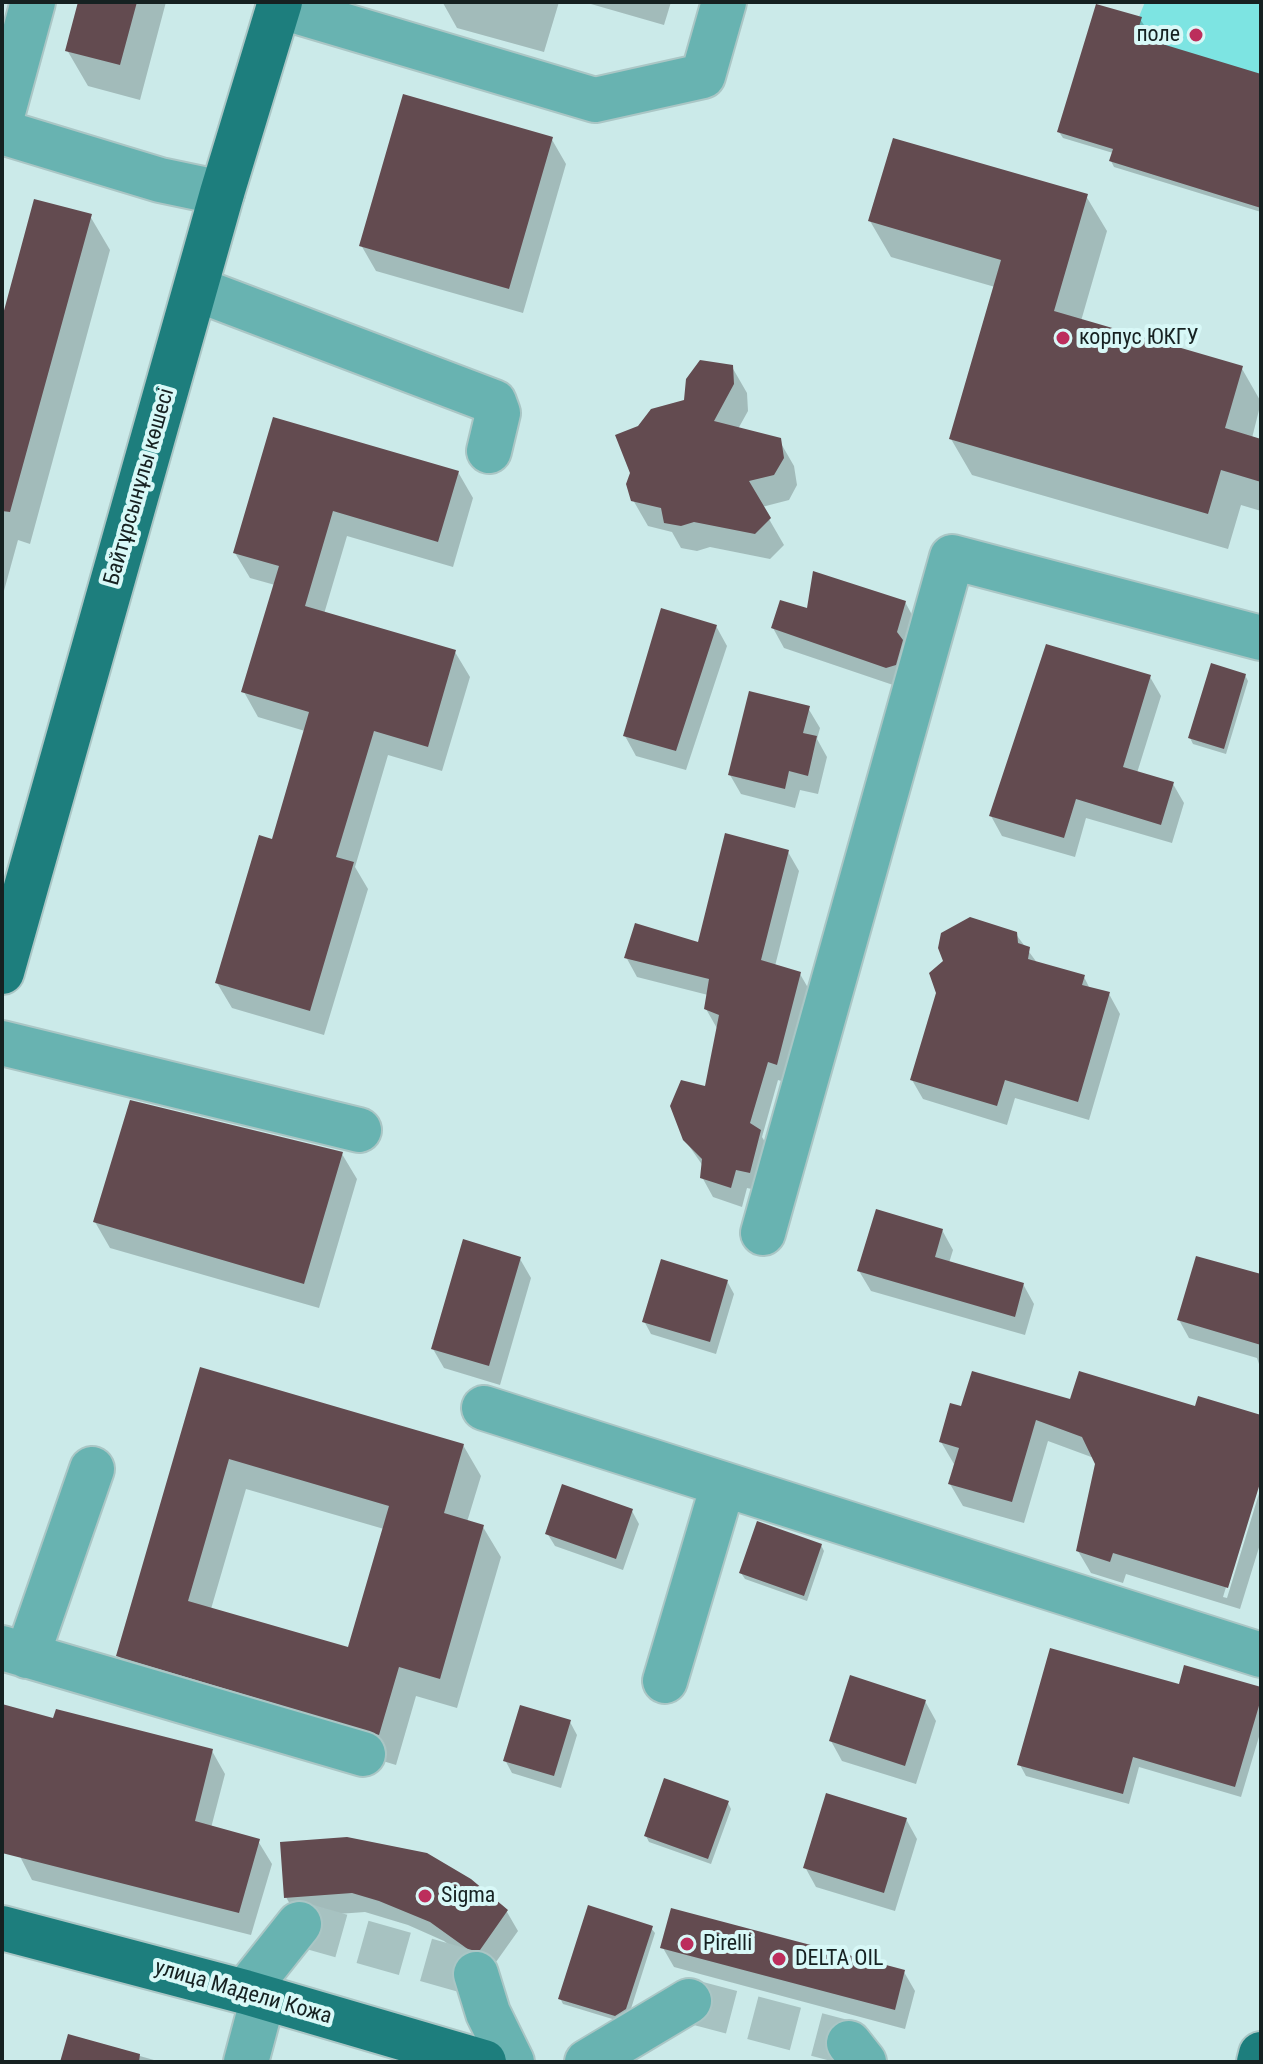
<!DOCTYPE html>
<html>
<head>
<meta charset="utf-8">
<style>
	body { margin:0 }
	#map { position:relative; width:1263px; height:2064px; overflow:hidden; background:#cbeae9; font-family:"Roboto Condensed",sans-serif }
	canvas { display:block }
	.frame { position:absolute; inset:0; border:4px solid #162121; pointer-events:none }
</style>
</head>
<body>
<div id="map">
<canvas width="1263" height="2064"></canvas>
<div class="frame"></div>
</div>
<script>
const ctx = document.querySelector('canvas').getContext('2d');
ctx.lineJoin = 'round';
function paint(path, color) { ctx.fillStyle = color; ctx.fill(path, 'evenodd'); }
function strokePath(path, color, width, dash) { ctx.strokeStyle = color; ctx.lineWidth = width; ctx.lineCap = dash ? 'butt' : 'round'; ctx.setLineDash(dash || []); ctx.stroke(path); }
function drawText(font, color, halo, rows, align = 'center') {
  ctx.font = font + ' "Roboto Condensed",sans-serif'; ctx.lineWidth = 8; ctx.setLineDash([]); ctx.textBaseline = 'middle'; ctx.strokeStyle = halo; ctx.fillStyle = color; for (const [text, x, y, turn = 0] of rows) {
    ctx.save(); ctx.translate(x, y); ctx.rotate((+turn || 0) * Math.PI / 180); ctx.textAlign = isNaN(turn) ? turn : align; if (halo) ctx.strokeText(text, 0, 0); ctx.fillText(text, 0, 0); ctx.restore();
  }
}
paint(new Path2D(`
	M1145 2H1261V119L1118 68Z`), '#7de4e2');
paint(new Path2D(`
	M80 2H166L140 100 88 86 67 50Z
	M559 2 544 52 457 28 443 3Z
	M584 2H671L664 25Z
	M1140 19 1144 25 1139 39 1261 76V212L1114 167 1111 161 1113 153 1063 138 1059 132Z
	M551 138 566 164 523 313 376 271 361 245Z
	M1086 196 1107 231 1081 321 1241 367 1261 402 1252 438 1261 441V511L1241 505 1228 549 972 475 951 439 995 287 891 257 870 221Z
	M90 216 110 250 30 544 18 540 2 598V326Z
	M732 367 747 393 748 411 738 429 779 440 794 466 797 485 789 500 762 507 784 545 770 559 710 547 697 551 681 548 672 532 648 526 633 500 639 428 686 401Z
	M274 419 458 472 473 498 453 567 347 536 324 614 455 652 470 677 442 771 388 755 355 867 368 889 324 1035 232 1008 217 983 273 841 305 731 258 717 244 692 275 585 250 578 235 553Z
	M905 602 916 622 899 687 784 648 773 628 809 611Z
	M716 626 727 646 686 770 636 756 625 736Z
	M1245 675 1248 681 1226 754 1193 744 1190 738Z
	M1150 677 1161 696 1137 773 1173 784 1184 803 1172 843 1086 818 1075 857 1002 836 991 816Z
	M808 708 820 728 817 739 827 757 818 794 800 790 795 808 741 794 730 775Z
	M788 852 799 871 775 966 800 974 811 993 788 1083 778 1080 762 1137 771 1152 761 1191 747 1188 742 1207 713 1197 702 1177 703 1166 685 1140 706 1089 718 1030 706 1009 708 995 637 977 626 957 699 944Z
	M1015 933 1038 964 1084 977 1090 989 1109 994 1120 1014 1089 1120 1015 1098 1007 1125 923 1099 912 1080Z
	M342 1154 357 1179 319 1308 110 1248 95 1222Z
	M942 1230 953 1250 949 1263 1023 1284 1034 1304 1025 1335 871 1291 859 1271Z
	M520 1259 531 1278 500 1385 444 1368 433 1349Z
	M1261 1276V1370L1257 1358 1189 1338 1179 1320Z
	M727 1281 734 1294 716 1354 651 1334 644 1321Z
	M202 1370 463 1445 481 1476 467 1522 483 1527 501 1557 457 1708 416 1696 396 1765 136 1686 118 1655ZM246 1489 384 1529 349 1649 211 1609Z
	M1071 1401 1196 1408 1261 1417V1473L1223 1597 1227 1598 1261 1487V1541L1240 1609 1126 1574 1123 1583 1091 1573 1078 1551 1097 1464 1094 1458 1048 1441 1024 1523 963 1506 950 1484 954 1464 941 1442 963 1409Z
	M632 1511 639 1524 623 1570 555 1546 547 1533Z
	M821 1545 824 1551 807 1601 745 1579 741 1573Z
	M1180 1687 1261 1689V1730L1241 1797 1139 1767 1129 1804 1026 1776 1020 1765Z
	M925 1701 936 1721 916 1784 842 1761 831 1741Z
	M2 1706 54 1721 212 1751 225 1774 211 1828 258 1841 272 1864 251 1935 32 1880 2 1821Z
	M570 1722 577 1735 561 1788 512 1773 505 1760Z
	M728 1803 731 1809 711 1864 649 1842 646 1836Z
	M906 1819 917 1839 895 1911 816 1887 805 1867Z
	M282 1844 507 1912 518 1931 491 1969H482L444 1941 408 1925 365 1912 297 1917 286 1897Z
	M651 1928 655 1933 629 2015 619 2021 563 2004 560 1998Z
	M663 1948 904 1972 915 1991 905 2029 674 1967Z
	M69 2036 161 2062H62Z`), '#0003');
paint(new Path2D(`
	M78 2H137L120 65 65 51Z
	M1096 4 1142 17 1136 36 1261 74V208L1109 161 1113 149 1057 132Z
	M403 94 553 137 509 289 359 246Z
	M893 138 1088 194 1054 311 1243 366 1225 428 1261 439V482L1221 470 1208 514 949 439 1001 260 868 221Z
	M34 199 92 214 10 512 2 511V318Z
	M700 360 733 365 734 384 714 421 781 438 784 458 774 475 749 481 771 518 755 534 694 522 681 526 664 523 661 508 631 501 626 484 630 473 615 435 638 426 651 409 684 400 686 379Z
	M273 417 459 471 438 542 333 511 305 606 456 650 428 747 374 731 336 857 354 862 310 1011 215 983 259 835 272 839 309 712 241 692 279 566 233 553Z
	M813 571 906 601 897 632 903 640 896 665 886 668 771 628 780 600 807 608Z
	M661 608 717 625 676 751 623 736Z
	M1046 644 1151 675 1123 767 1174 782 1161 825 1076 799 1064 838 989 816Z
	M1211 663 1246 674 1224 749 1188 738Z
	M749 691 810 706 803 733 817 736 808 776 789 771 785 789 728 775Z
	M725 833 789 850 761 960 801 972 777 1065 768 1062 750 1123 761 1130 750 1173 736 1170 731 1188 700 1178 702 1159 683 1140 670 1106 681 1080 705 1086 719 1015 704 1009 709 979 624 958 635 923 698 942Z
	M970 917 1017 932 1018 943 1030 947 1028 959 1085 975 1082 985 1110 992 1078 1102 1005 1080 997 1106 910 1080 936 993 929 973 943 961 938 948 941 933Z
	M130 1100 343 1152 304 1284 93 1222Z
	M876 1209 943 1229 935 1257 1024 1283 1015 1317 857 1271Z
	M463 1239 521 1257 489 1366 431 1349Z
	M1196 1256 1261 1274V1345L1177 1320Z
	M661 1259 728 1280 710 1342 642 1322Z
	M200 1367 464 1444 444 1513 484 1525 440 1679 399 1667 379 1735 116 1656ZM229 1459 389 1506 348 1647 188 1601Z
	M972 1371 1070 1399 1079 1371 1195 1406 1198 1396 1261 1415V1480L1228 1588 1113 1553 1110 1562 1076 1551 1095 1464 1082 1437 1036 1420 1012 1502 948 1484 959 1448 939 1442 950 1403 961 1406Z
	M562 1484 633 1509 616 1559 545 1534Z
	M757 1521 822 1544 804 1596 739 1573Z
	M1050 1648 1179 1684 1184 1665 1261 1687V1699L1235 1787 1133 1757 1123 1794 1017 1765Z
	M850 1675 926 1700 905 1766 829 1741Z
	M2 1704 53 1718 56 1709 213 1749 195 1821 260 1839 239 1913 2 1853Z
	M520 1705 571 1720 554 1776 503 1761Z
	M664 1778 729 1801 708 1859 644 1836Z
	M826 1793 907 1818 884 1893 803 1868Z
	M347 1837 427 1853 471 1879 508 1910 480 1950H469L430 1922 379 1901 352 1893 284 1898 280 1842Z
	M588 1905 653 1926 626 2009 615 2016 558 1999Z
	M671 1908 905 1970 895 2010 660 1948Z
	M68 2034 140 2054 139 2062H60Z`), '#634b50');
strokePath(new Path2D(`
	M299 1924 476 1974
	M689 2001 849 2043`), '#a7c2c1', 44, [44, 22]);
const minor = new Path2D(`
	M278 6 595 100 703 76 724 2
	M2 116 33 2
	M2 132 160 180 222 193
	M196 289 494 402 498 413 489 451
	M2 1043 359 1130
	M763 1233 952 557 1261 638
	M484 1408 1261 1655
	M2 1648 363 1754
	M27 1656 92 1469
	M665 1681 723 1485
	M476 1974 488 2013 512 2062
	M245 1992 299 1924
	M849 2043 864 2062
	M246 2062 263 1998
	M587 2062 689 2001`);
const major = new Path2D(`
	M2 972 222 193 280 2
	M2 1928 245 1992 484 2062
	M1259 2062 1261 2054`);
strokePath(minor, '#aac6c5', 48);
strokePath(major, '#aac6c5', 48);
strokePath(minor, '#68b3b1', 44);
strokePath(major, '#1d7e7d', 44);
for (const [x, y, r, color] of [
	[1196,35,8,"#bc2e5c"],
	[1063,338,8,"#bc2e5c"],
	[425,1896,8,"#bc2e5c"],
	[687,1944,8,"#bc2e5c"],
	[779,1959,8,"#bc2e5c"]
]) { const dot = new Path2D(); dot.arc(x, y, r, 0, 2 * Math.PI); ctx.fillStyle = color; ctx.fill(dot); strokePath(dot, '#d8f8f7', 3); }
drawText('22px', '#162121', '#d8f8f7', [
	["поле",1180,35,"right"],
	["корпус ЮКГУ",1079,338],
	["Sigma",441,1896],
	["Pirelli",703,1944],
	["DELTA OIL",795,1959]
], 'left');
drawText('22px', '#162121', '#d8f8f7', [
	["Байтұрсынұлы көшесі",140,487,-74],
	["улица Мадели Кожа",243,1993,16]
]);
</script>
</body>
</html>
